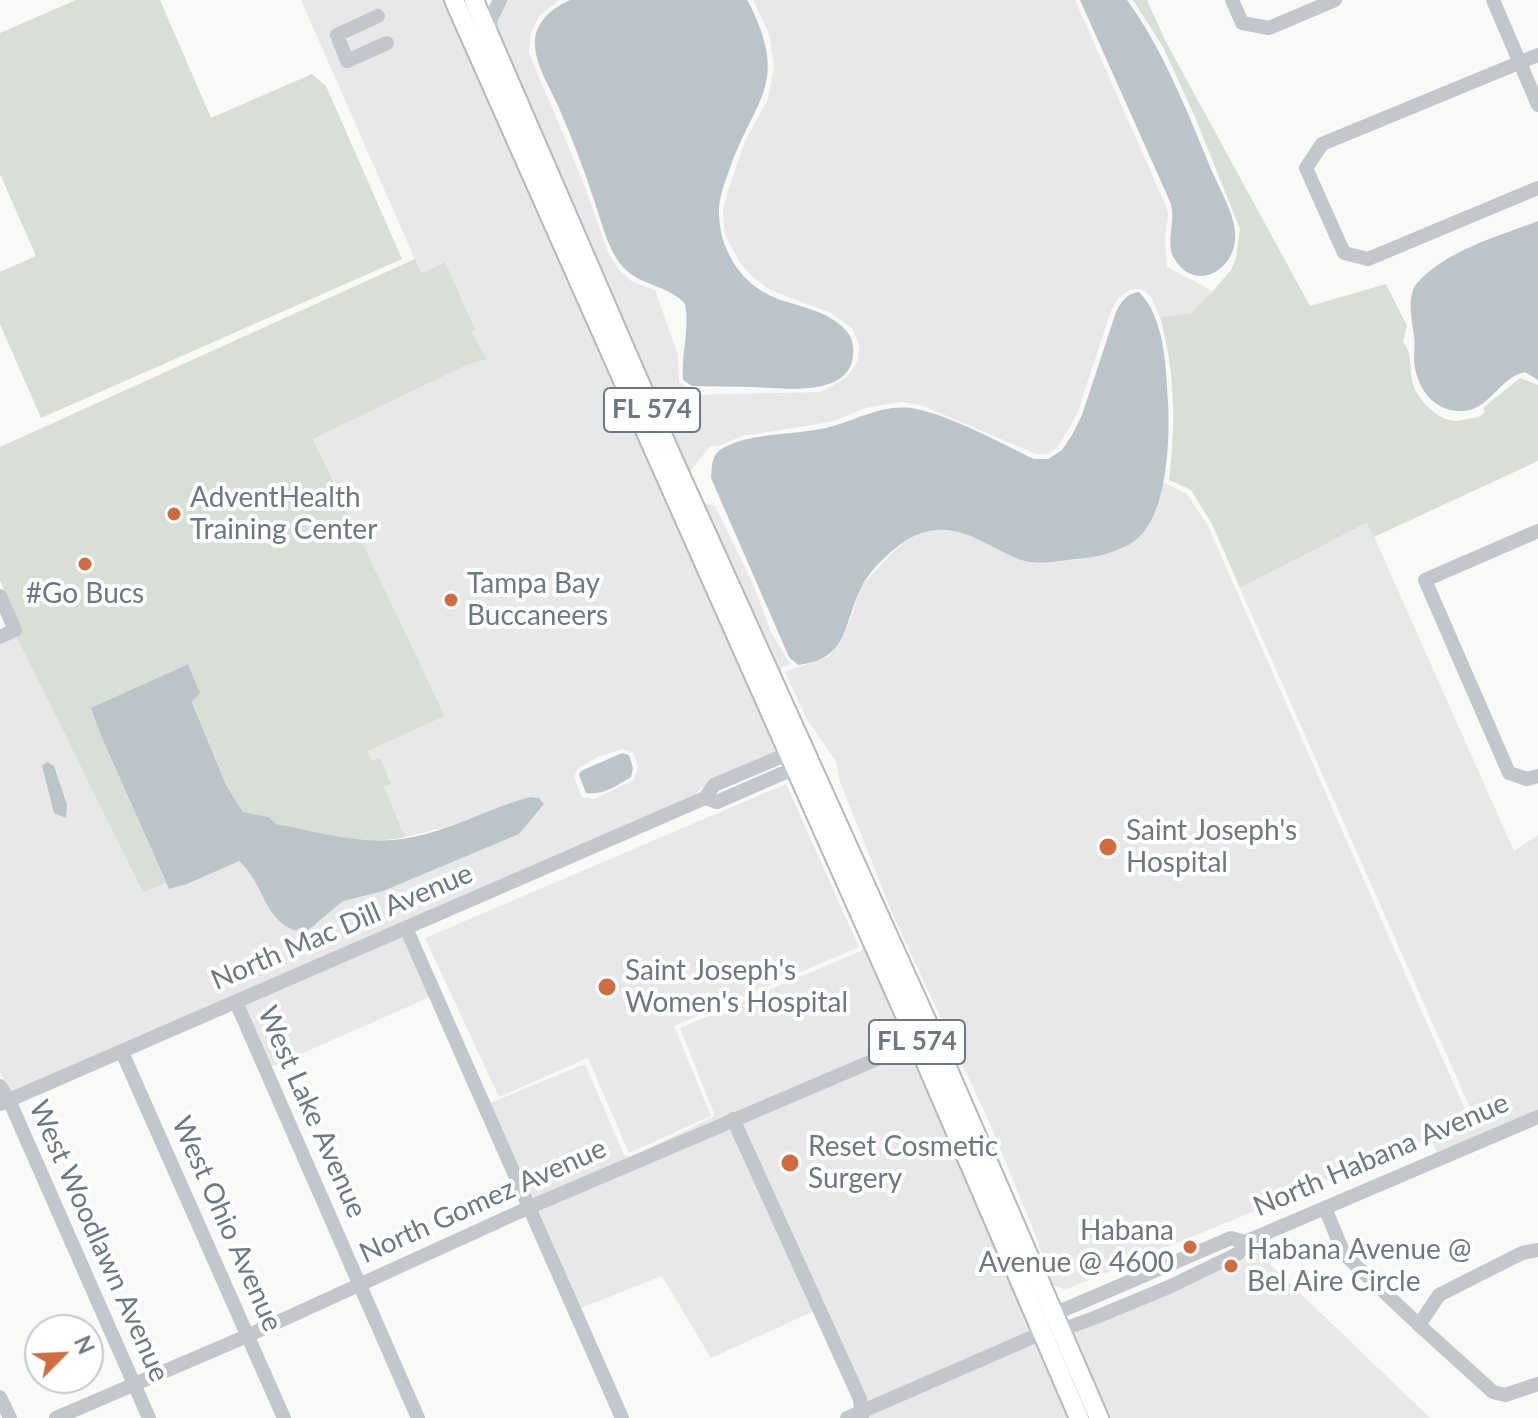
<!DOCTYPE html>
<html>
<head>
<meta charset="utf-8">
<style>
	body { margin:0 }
	#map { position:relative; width:1538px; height:1418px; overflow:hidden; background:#f9f9f7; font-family:Lato,sans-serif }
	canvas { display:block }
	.north { position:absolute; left:24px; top:1314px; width:80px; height:80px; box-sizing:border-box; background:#fff; border:2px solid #c4c9ce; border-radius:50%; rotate:66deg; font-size:22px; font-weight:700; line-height:32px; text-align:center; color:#6c7885 }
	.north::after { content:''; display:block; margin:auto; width:28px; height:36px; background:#d06c40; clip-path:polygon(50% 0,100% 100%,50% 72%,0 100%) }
</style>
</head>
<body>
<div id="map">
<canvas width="1538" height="1418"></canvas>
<div class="north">N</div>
</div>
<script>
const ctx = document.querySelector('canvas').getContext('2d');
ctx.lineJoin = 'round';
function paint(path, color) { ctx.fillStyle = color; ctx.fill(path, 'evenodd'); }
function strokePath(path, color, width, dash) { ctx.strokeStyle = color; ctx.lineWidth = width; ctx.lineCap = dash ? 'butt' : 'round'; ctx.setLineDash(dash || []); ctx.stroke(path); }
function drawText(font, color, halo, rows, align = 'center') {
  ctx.font = font + ' Lato,sans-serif'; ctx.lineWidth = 8; ctx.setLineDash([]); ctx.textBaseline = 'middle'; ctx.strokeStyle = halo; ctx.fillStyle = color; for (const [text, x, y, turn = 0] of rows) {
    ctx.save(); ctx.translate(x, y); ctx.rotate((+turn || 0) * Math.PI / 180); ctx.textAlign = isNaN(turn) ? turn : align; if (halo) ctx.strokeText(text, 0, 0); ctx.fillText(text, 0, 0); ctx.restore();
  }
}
paint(new Path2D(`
	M301 0H448L781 751 708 783 692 797 11 1093 0 1072V643L16 636 143 891 166 883 169 889 187 884 239 860 248 868 262 896 281 923 306 932 343 901 519 834 543 805 539 798 530 797 446 827 405 837 368 751 445 716 313 439 467 365 487 359 472 331 444 262 421 273ZM622 749 633 752 638 767 634 780 594 799 582 797 574 777 578 768 598 757Z
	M506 0H559L539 16 531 33 529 53 582 179 608 252 619 270 631 281 655 290 678 355 679 382 688 389 690 395 821 392 847 377 858 361 859 344 852 328 831 313 770 290 753 277 740 263 725 235 723 211 727 194 745 141 768 99 774 66 769 34 753 0H1075L1166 206 1168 214 1165 239 1167 267 1213 291 1191 313 1160 317 1151 297 1142 289H1131L1118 298 1111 311 1077 414 1058 447 1047 454H1036L921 405 900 402 866 408 831 422 742 436 719 446H710L689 473 703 503 715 506 753 584 772 634 790 664 782 668 780 672 802 720V728L673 445 495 35 496 22Z
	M1163 482 1187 494 1208 526 1470 1121 1067 1289 1053 1286 1035 1234 991 1126 893 915 839 779 836 761 808 722 785 672 830 656 850 621 861 586 893 552 910 538 931 530 948 529 972 535 991 546 1104 554 1133 543 1148 527Z
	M1368 523 1514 851 1538 835V1111L1437 1154 1432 1141 1472 1125 1475 1119 1240 588Z
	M786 784 859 947 674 1026 711 1116 629 1153 588 1058 499 1097 425 938Z
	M403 935 430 997 271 1067 243 1004Z
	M865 942 909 1040 534 1200 490 1103 585 1064 624 1155 631 1157 715 1116 680 1028 861 951Z
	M913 1049 1034 1330 866 1404 741 1122Z
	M730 1127 814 1311 711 1358 662 1276 581 1308 538 1209Z
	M1250 1245 1430 1418H1105L1069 1333Z
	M1038 1340 1073 1418H868L867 1415Z`), '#e7e8e7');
paint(new Path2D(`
	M76 0H160L211 118 312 74 326 86 402 259 41 418 0 324V272L36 256 0 174V33Z
	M1133 0H1147L1165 40 1310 306 1386 284 1407 326 1403 342C1413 353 1409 370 1413 384 1417 400 1443 427 1463 420 1472 417 1478 420 1485 412L1483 408 1520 378 1538 385V461L1374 537 1367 523 1240 588 1212 524 1191 490 1169 480C1176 425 1175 370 1160 317L1191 313 1213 291 1231 270 1236 258 1240 229 1195 117 1163 47Z
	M415 259 421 273 445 262 475 330 472 332 487 359 467 365 313 439 445 716 368 751 372 761 380 758 391 784 384 787 405 837C363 847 317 831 275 824L269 817 243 812 226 785 192 701 200 693 188 664 92 708 102 738 166 883 143 892 16 636 22 632 0 581V447Z`), '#d9ded7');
paint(new Path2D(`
	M570 0H747L749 3C789 85 757 94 730 168 725 182 718 199 719 215 720 247 738 279 767 294 788 305 816 307 835 321 848 330 855 339 853 356 849 398 782 388 753 387 733 387 713 386 692 386L683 380C681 354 690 329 685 304 669 285 640 286 623 267 607 249 602 222 594 200 584 169 572 138 559 108 550 87 533 62 535 39 537 20 554 7 570 0Z
	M1080 0H1127C1164 51 1187 111 1211 169 1219 188 1233 211 1235 231 1239 269 1195 295 1174 258 1165 242 1176 222 1171 204Z
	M1538 221V380L1525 372C1500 377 1490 409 1464 411 1434 413 1416 388 1414 360 1414 352 1415 344 1414 336 1412 320 1406 294 1418 282 1449 249 1497 237 1538 221Z
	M1139 292C1165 318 1166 367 1168 402 1170 440 1168 520 1132 543 1115 553 1093 558 1074 559 1059 561 1040 565 1025 561 985 548 957 515 912 537 895 546 869 570 861 588 843 624 849 659 798 665L789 657 711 478C712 467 711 457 720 450 748 431 801 436 833 426 862 418 885 403 916 409 952 416 1000 443 1034 459H1048L1062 450 1072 435 1082 415 1116 312C1121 302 1127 293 1139 292Z
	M188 664 200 693 192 702 226 785 243 812 269 817 276 824C315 831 353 843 393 840 441 836 485 809 530 797L539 798 544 804 519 834 383 891 343 901 306 932C265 930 265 883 239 861L187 884 169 889 102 738 91 708Z
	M622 753 629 755 633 768 631 777C618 785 602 796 586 793L579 775 581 771Z
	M47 762 54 766 67 805 66 818 54 813 42 766Z`), '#bbc4c9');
const major = new Path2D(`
	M454 0 917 1042 1079 1418
	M474 0 668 448 933 1035 1099 1418`);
strokePath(major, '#b5b8bc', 22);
strokePath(new Path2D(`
	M1232 0 1242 23 1269 28 1335 0
	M1493 0 1538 105
	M378 16 337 35 347 61 387 43
	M489 36 491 18 500 0
	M1538 55 1322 144 1306 168 1344 253 1368 259 1538 188
	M1538 531 1425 580 1509 773 1527 779 1538 776
	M0 596 15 630 0 637
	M705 798 717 802 804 764
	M406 928 622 1418
	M236 1002 418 1418
	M122 1052 284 1418
	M0 1086 9 1100 149 1418
	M0 1104 705 798 714 785 797 750
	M733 1119 860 1399 862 1418
	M1325 1208 1344 1254 1419 1325
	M1538 1250 1522 1253 1439 1295 1419 1325 1493 1392 1505 1395 1538 1384
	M1048 1322 1054 1314 1231 1238 1245 1242 1538 1117
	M0 1397 10 1418
	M56 1418 247 1336 530 1207 924 1039
	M847 1418 1042 1333 1061 1330 1094 1318 1169 1287 1239 1253 1245 1242`), '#c3c6ca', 14);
strokePath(major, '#fff', 18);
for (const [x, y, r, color] of [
	[174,514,8,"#d06c40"],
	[85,564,8,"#d06c40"],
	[451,600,8,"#d06c40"],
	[1108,847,10,"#d06c40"],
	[607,987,10,"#d06c40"],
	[790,1163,10,"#d06c40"],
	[1190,1247,8,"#d06c40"],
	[1231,1266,8,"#d06c40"]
]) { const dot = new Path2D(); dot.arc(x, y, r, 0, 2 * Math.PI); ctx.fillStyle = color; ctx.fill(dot); strokePath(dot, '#fff', 3); }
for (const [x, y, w] of [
	[652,410,96],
	[917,1042,96]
]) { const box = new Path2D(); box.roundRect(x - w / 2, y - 22, w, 44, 6); ctx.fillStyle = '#fff'; ctx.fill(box); strokePath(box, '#6c7885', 2); }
drawText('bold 26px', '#6c7885', null, [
	["FL 574",652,410],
	["FL 574",917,1042]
]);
drawText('28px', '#6c7885', '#fff', [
	["AdventHealth",190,498],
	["Training Center",190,530],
	["Tampa Bay",467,584],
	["Buccaneers",467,616],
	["#Go Bucs",85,594,"center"],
	["Saint Joseph's",1126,831],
	["Hospital",1126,863],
	["Saint Joseph's",625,971],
	["Women's Hospital",625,1003],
	["Reset Cosmetic",808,1147],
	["Surgery",808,1179],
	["Habana",1174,1231,"right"],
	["Avenue @ 4600",1174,1263,"right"],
	["Habana Avenue @",1247,1250],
	["Bel Aire Circle",1247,1282]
], 'left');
drawText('28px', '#6c7885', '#fff', [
	["North Mac Dill Avenue",342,927,-23],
	["West Lake Avenue",312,1112,66],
	["North Habana Avenue",1381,1155,-23],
	["North Gomez Avenue",483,1201,-24],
	["West Ohio Avenue",227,1224,66],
	["West Woodlawn Avenue",99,1241,66]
]);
</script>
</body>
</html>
